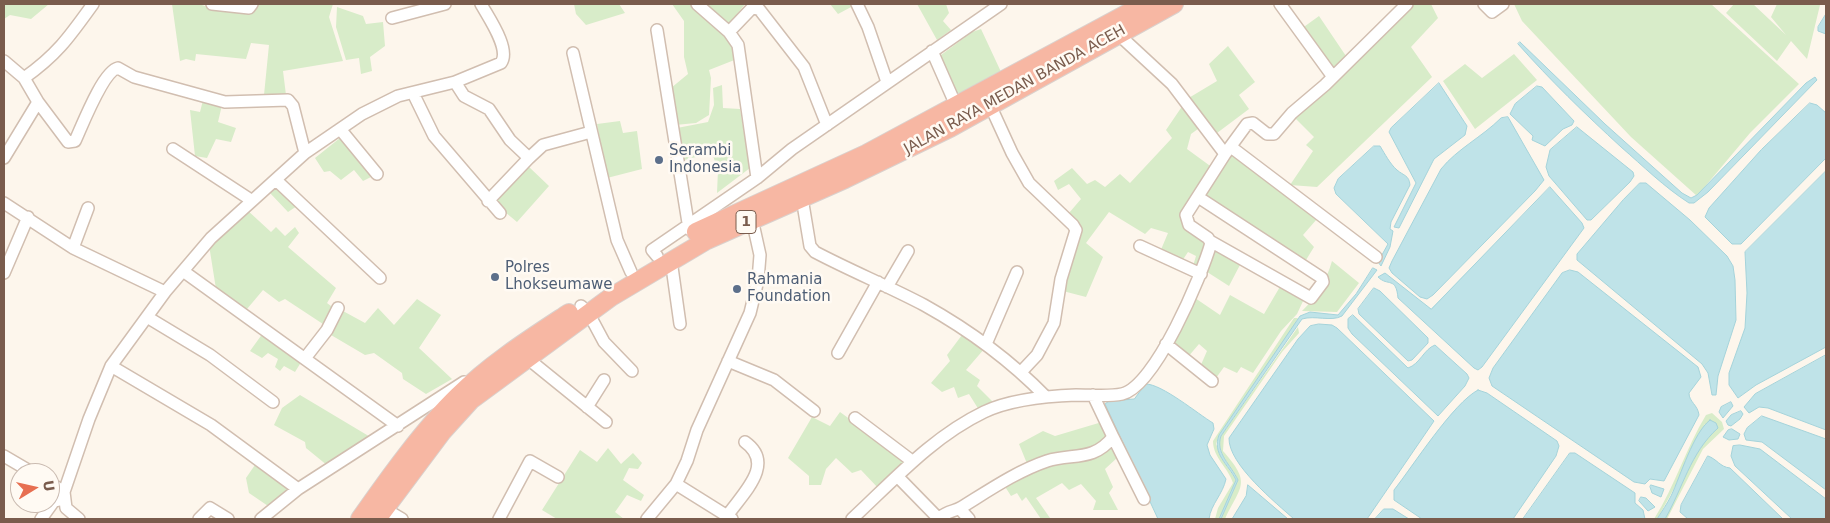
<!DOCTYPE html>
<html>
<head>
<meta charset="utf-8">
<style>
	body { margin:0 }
	#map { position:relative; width:1830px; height:523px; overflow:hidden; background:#fdf6ec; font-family:"DejaVu Sans",sans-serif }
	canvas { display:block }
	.frame { position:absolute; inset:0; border:5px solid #7a5c4d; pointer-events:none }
	.north { position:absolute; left:10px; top:463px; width:50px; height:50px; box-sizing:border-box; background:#fffaf3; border:1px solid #cabbb1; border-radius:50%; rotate:81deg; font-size:14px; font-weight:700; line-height:20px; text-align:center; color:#7a5c4d }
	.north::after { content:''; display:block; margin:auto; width:18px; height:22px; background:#e76f51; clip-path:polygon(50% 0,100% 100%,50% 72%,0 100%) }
</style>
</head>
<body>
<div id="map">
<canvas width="1830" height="523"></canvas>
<div class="frame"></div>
<div class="north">U</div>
</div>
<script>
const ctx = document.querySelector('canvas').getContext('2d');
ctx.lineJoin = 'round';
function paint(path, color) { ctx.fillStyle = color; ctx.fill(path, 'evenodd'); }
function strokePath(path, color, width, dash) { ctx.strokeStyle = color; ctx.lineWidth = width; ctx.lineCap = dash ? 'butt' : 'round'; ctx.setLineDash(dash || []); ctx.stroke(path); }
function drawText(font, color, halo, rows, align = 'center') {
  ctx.font = font + ' "DejaVu Sans",sans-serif'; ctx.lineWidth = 5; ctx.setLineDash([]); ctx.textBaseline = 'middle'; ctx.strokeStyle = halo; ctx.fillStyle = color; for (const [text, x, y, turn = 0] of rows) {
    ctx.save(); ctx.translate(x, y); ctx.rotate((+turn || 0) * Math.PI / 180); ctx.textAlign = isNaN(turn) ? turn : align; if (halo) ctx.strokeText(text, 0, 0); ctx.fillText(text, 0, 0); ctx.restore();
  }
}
paint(new Path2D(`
	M4 4H49L31 19 10 15 4 19Z
	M172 4H199L217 10 247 14 254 4H333L329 17 343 61 283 71 286 95H264L269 45 251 43 246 59 196 54 195 61 186 59 180 61Z
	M574 4H619L625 13 586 25 576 14Z
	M672 4H691L734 42 737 59 709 70 711 78 709 115 696 123 675 125 671 88 688 74 684 57V21Z
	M705 4H745L729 25Z
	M830 4H851L853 6 838 14Z
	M917 4H946L949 13 943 21 951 30 937 40Z
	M1411 4H1431L1438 18 1411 47 1432 77 1317 187 1290 185 1313 151 1306 145 1314 137 1294 117Z
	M1514 4H1711L1799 84 1750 133 1697 196 1631 137 1522 21Z
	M1734 4H1753L1786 35 1771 17 1777 4 1820 5 1807 59 1791 41 1777 61 1726 13Z
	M337 7 363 16 366 24 383 22 385 46 370 57 372 71 361 74 359 58 346 60 336 27Z
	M1319 16 1348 59 1332 71 1301 29Z
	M981 29 1002 74 955 99 937 58 972 32Z
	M1228 46 1255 82 1239 95 1249 109 1217 133 1187 99 1217 81 1209 64Z
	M1514 54 1537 80 1475 129 1443 81 1465 64 1482 78Z
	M722 85 723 108 740 109 750 168 717 193 718 170 712 153 684 160 677 128 708 122 714 105 713 88Z
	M203 100 222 105 218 122 236 128 231 142 216 139 207 158 195 156 190 110 200 112Z
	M1183 105 1202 126 1191 134 1187 149 1213 168 1183 223 1208 243 1200 269 1193 266 1196 256 1188 252 1182 261 1160 252 1168 233 1151 228 1145 234 1109 212 1086 243 1103 257 1086 297 1059 290 1079 226 1069 213 1081 199 1069 184 1058 190 1054 181 1072 168 1087 184 1095 180 1105 187 1120 174 1130 183 1172 138 1166 130Z
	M620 121 623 133 637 131 642 169 607 178 597 124Z
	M340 138 373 176 363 181 354 170 341 180 330 171 324 172 315 158Z
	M1231 153 1317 219 1303 235 1314 247 1306 260 1202 196Z
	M528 166 549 186 517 222 493 202Z
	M278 187 297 206 288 212 270 193Z
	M246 209 271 232 276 227 285 236 295 227 299 233 288 247 336 288 327 303 335 309 326 326 285 299 279 302 263 290 247 309 216 289 209 245Z
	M1214 247 1241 263 1229 286 1204 270Z
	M1332 261 1359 283 1337 312 1302 311C1317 296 1326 282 1332 261Z
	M1281 285 1304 299 1297 314 1281 331 1253 373 1241 367 1237 373 1224 367 1216 378 1200 367 1207 351 1199 344 1187 358 1169 344 1195 298 1220 315 1230 295 1264 314Z
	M417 299 441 315 419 348 452 379 426 394 403 379 402 373 374 353 365 355 331 335 343 311 365 323 378 308 394 325Z
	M1294 318H1298L1289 335 1219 435 1216 444 1222 459 1236 480 1219 519H1215L1218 508 1233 483C1228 467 1213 458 1213 441Z
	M1298 327 1299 333 1282 352 1224 436 1223 451C1252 484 1241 485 1225 519H1221L1238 480C1231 465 1215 453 1221 436Z
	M263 333 303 359 295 372 284 366 280 371 275 367 278 359 268 353 262 358 250 351Z
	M962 335 985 348 966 370 980 380 977 386 995 404 979 410 969 394 958 398 954 387 942 392 931 383 950 361 947 355Z
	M300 395 372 438 328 466 306 448 305 442 274 425 282 408Z
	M840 412 906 460 879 489 861 470 852 473 836 458 826 469 821 485H809V476L788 458 812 417 830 426Z
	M1712 413 1722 422 1724 429 1703 449 1667 519H1665L1695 454 1710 435 1705 424C1690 456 1675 489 1657 519H1654C1675 486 1686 448 1706 415Z
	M1102 422 1110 437 1100 445 1028 466 1019 444 1043 431 1055 436Z
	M1112 446 1118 457 1105 469 1113 487 1109 493 1118 510H1093L1096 501 1081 484 1069 490 1062 483 1036 498 1050 518 1041 519 1026 497 1022 501 1017 493 1011 496 1004 485 1044 465Z
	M608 448 621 464 633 453 642 463 638 469 629 468 623 480 644 495 641 501 627 495 615 512 624 519H557L542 510 580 450 597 462Z
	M257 462 293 489 271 508 249 493 246 478Z`), '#d8ecc9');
const water = new Path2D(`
	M1826 14V34L1818 31V27Z
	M1520 42 1605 124 1682 193 1691 198 1697 195 1806 83 1815 77 1817 80 1708 192 1694 203H1689C1664 187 1643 166 1621 147 1585 114 1550 80 1518 44Z
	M1439 83 1467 126 1465 135 1434 159 1399 228 1394 227 1416 183 1389 132 1391 128Z
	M1537 86 1542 87 1574 121 1572 125 1563 129 1545 146 1532 140 1533 136 1510 114 1515 104Z
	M1810 103 1817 105 1826 113V158L1741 244H1732L1705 217 1709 208 1761 150Z
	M1508 117 1544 180 1535 191 1433 295 1427 299 1420 297 1392 273 1389 268 1392 261 1441 169C1457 149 1482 137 1501 118Z
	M1577 127 1633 172 1634 176 1630 182 1591 220H1587L1549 176 1546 167 1550 150Z
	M1374 146H1380C1385 154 1390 164 1397 170 1404 176 1409 175 1410 185L1391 222 1390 229 1393 231 1390 247 1381 266 1378 262 1388 244 1336 194 1334 188 1338 179Z
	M1826 171V347L1756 385 1738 398 1729 385V373L1745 328 1747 293 1745 252Z
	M1640 183H1646L1690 220 1727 256 1733 266 1735 280 1736 320 1718 376 1716 395H1712L1708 373 1702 364 1577 260V254L1583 247 1623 200Z
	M1550 187 1582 223 1584 228 1482 367 1478 370 1474 368 1398 298C1396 276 1388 287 1378 277L1385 273 1431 309Z
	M1373 268 1377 270 1342 316C1331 322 1315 315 1302 319L1221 436C1215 453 1231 465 1238 480L1221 519H1219L1236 480C1228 464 1212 454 1219 435L1300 316 1310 312 1338 315 1356 294Z
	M1570 270 1578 272 1698 367 1701 377 1689 393C1689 402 1698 405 1699 415L1664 481 1650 479 1645 484 1634 482 1492 386 1489 378 1493 368 1562 273Z
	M1374 288 1380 291 1428 338V343L1412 360 1408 361 1359 314 1358 309Z
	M1353 315 1408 368C1420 364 1424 349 1435 345L1467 374 1469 378 1465 386 1438 416 1352 334 1348 328V319Z
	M1319 324 1332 325 1337 328 1434 421 1367 519H1294C1276 503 1228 464 1229 438L1298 339 1310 326Z
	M1826 355V430L1768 408 1759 407 1749 413 1744 407 1755 394Z
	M1146 384C1162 384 1198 414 1213 423L1214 429 1207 445 1210 455 1226 479C1223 494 1211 504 1209 519H1158L1105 404 1109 401 1134 399Z
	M1478 390 1487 393 1557 441 1559 446 1556 456 1513 519H1422L1394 500V490C1413 466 1453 403 1478 390Z
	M1731 402 1733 406 1723 418 1719 412 1721 407Z
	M1741 411 1743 414 1740 419 1731 426 1728 425 1726 421 1731 415Z
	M1762 416 1826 439V490L1762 442 1746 440 1744 434 1747 428Z
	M1710 420 1716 423 1718 428C1690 453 1683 488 1665 519H1657C1662 511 1667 504 1671 496 1681 475 1693 433 1710 420Z
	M1732 429 1740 434 1738 439 1729 440 1723 437 1728 430Z
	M1740 445 1760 449 1826 499V519H1792L1735 466 1731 456 1733 446Z
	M1570 453H1575L1635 493V503L1643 510 1645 519H1523Z
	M1708 456C1717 459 1720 467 1730 468L1783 519H1688L1680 512 1681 505Z
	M1248 485 1288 519H1232L1246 496Z
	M1651 485 1664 489 1661 497 1652 493 1650 487Z
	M1641 497 1646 498 1655 507 1648 511 1639 501Z
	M1384 509H1393L1409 519H1375Z`);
paint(water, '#bfe3e8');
strokePath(water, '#a5d3da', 1);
const minor = new Path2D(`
	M212 4 249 8 252 4
	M697 4 729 32 738 45 757 178
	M857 4 868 27 887 82
	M1280 4 1333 77
	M1484 4 1492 12 1503 4
	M392 18 445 4
	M657 30 689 229
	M729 32 752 8 759 9 804 67 827 125
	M932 51 958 110
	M573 53 617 240 631 272
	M4 61 24 78 38 102 68 142 75 141C82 126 103 71 118 68L134 77 225 102 288 100 293 106 305 153
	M24 78C57 55 70 36 93 4
	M455 82 464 96 489 109 510 140 529 158 543 145 591 132
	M413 93 434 136 500 213
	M990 105 1012 153 1029 183 1073 225 1076 230 1061 279 1054 323 1037 355 1021 372
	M340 129 377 174
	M1231 147 1376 257
	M173 149 251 200
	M1225 154 1247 124 1253 123 1267 134H1274L1292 113 1325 85 1407 4
	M4 158 38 102
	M276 180 380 278
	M1198 197 1322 278 1323 282 1311 298 1210 241
	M802 198 810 246 815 252C851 271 888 286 924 305 969 330 1010 360 1046 397
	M488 201 529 158
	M4 203 73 248 165 292
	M1140 246 1201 274
	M73 248 88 208
	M657 256 652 250 757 178 792 149 1001 4
	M671 260 680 324
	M183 271 398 426
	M4 273 28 217
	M887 287 908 251
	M581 306 589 314 604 342 632 371
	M147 317 210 355 273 402
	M986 344 1017 272
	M1166 344 1212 381
	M838 353 878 282
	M306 357 327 330 338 308
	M527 358 606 422
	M728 361 774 380 814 411
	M111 366 211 425 298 489
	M587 407 604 380
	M855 418 912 461
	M1113 437 1144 499
	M4 456 33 473
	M898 477 939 519
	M50 483 64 492
	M676 484 732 519
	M385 509 402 519
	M960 509 969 519
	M727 516C743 493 776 464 745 442
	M939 518C949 510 954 512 962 507 988 491 1017 471 1047 461 1073 453 1093 462 1113 437L1093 395
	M41 519 54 501 64 499
	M79 519 66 508 64 492 89 419 111 366 165 292 211 238 305 153 362 114 398 96 455 82 501 63C511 49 488 17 481 4
	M199 519 210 508 228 519
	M261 519 298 489 464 382
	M499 519 530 461 558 477
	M647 519 676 484 687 461 697 430 750 313 758 280 760 255 752 219
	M852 519C893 481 932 437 984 412 1011 399 1047 396 1076 395 1091 395 1108 397 1122 394 1155 387 1202 275 1211 243L1208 238 1189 225 1186 215 1225 154 1172 84 1118 34`);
const highway = new Path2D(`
	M696 232 866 154 1145 4
	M360 519C388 479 423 430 458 396 490 364 531 338 569 313
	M377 519 442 432 471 400 611 297 707 240 845 179 950 128 1174 4`);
strokePath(minor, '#d1beb0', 14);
strokePath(highway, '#dad1cd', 20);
strokePath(minor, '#fff', 11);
strokePath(highway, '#f7b7a3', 18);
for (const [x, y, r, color] of [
	[659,160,5,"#5c6f8a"],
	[495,277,5,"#5c6f8a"],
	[737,289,5,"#5c6f8a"]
]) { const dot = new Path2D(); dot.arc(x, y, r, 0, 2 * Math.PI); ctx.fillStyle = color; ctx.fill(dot); strokePath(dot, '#fffaf3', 2); }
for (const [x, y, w] of [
	[746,222,20]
]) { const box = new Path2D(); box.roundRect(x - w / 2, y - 11.5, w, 23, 4); ctx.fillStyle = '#fffaf3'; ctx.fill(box); strokePath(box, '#7a5c4d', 1); }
drawText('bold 14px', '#7a5c4d', null, [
	["1",746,222]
]);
drawText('15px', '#7a5c4d', '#fffaf3', [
	["JALAN RAYA MEDAN BANDA ACEH",1015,90,-29]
]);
drawText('15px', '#4e5e75', '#fffaf3', [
	["Serambi",669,151],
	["Indonesia",669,168],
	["Polres",505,268],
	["Lhokseumawe",505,285],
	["Rahmania",747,280],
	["Foundation",747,297]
], 'left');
</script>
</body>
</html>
